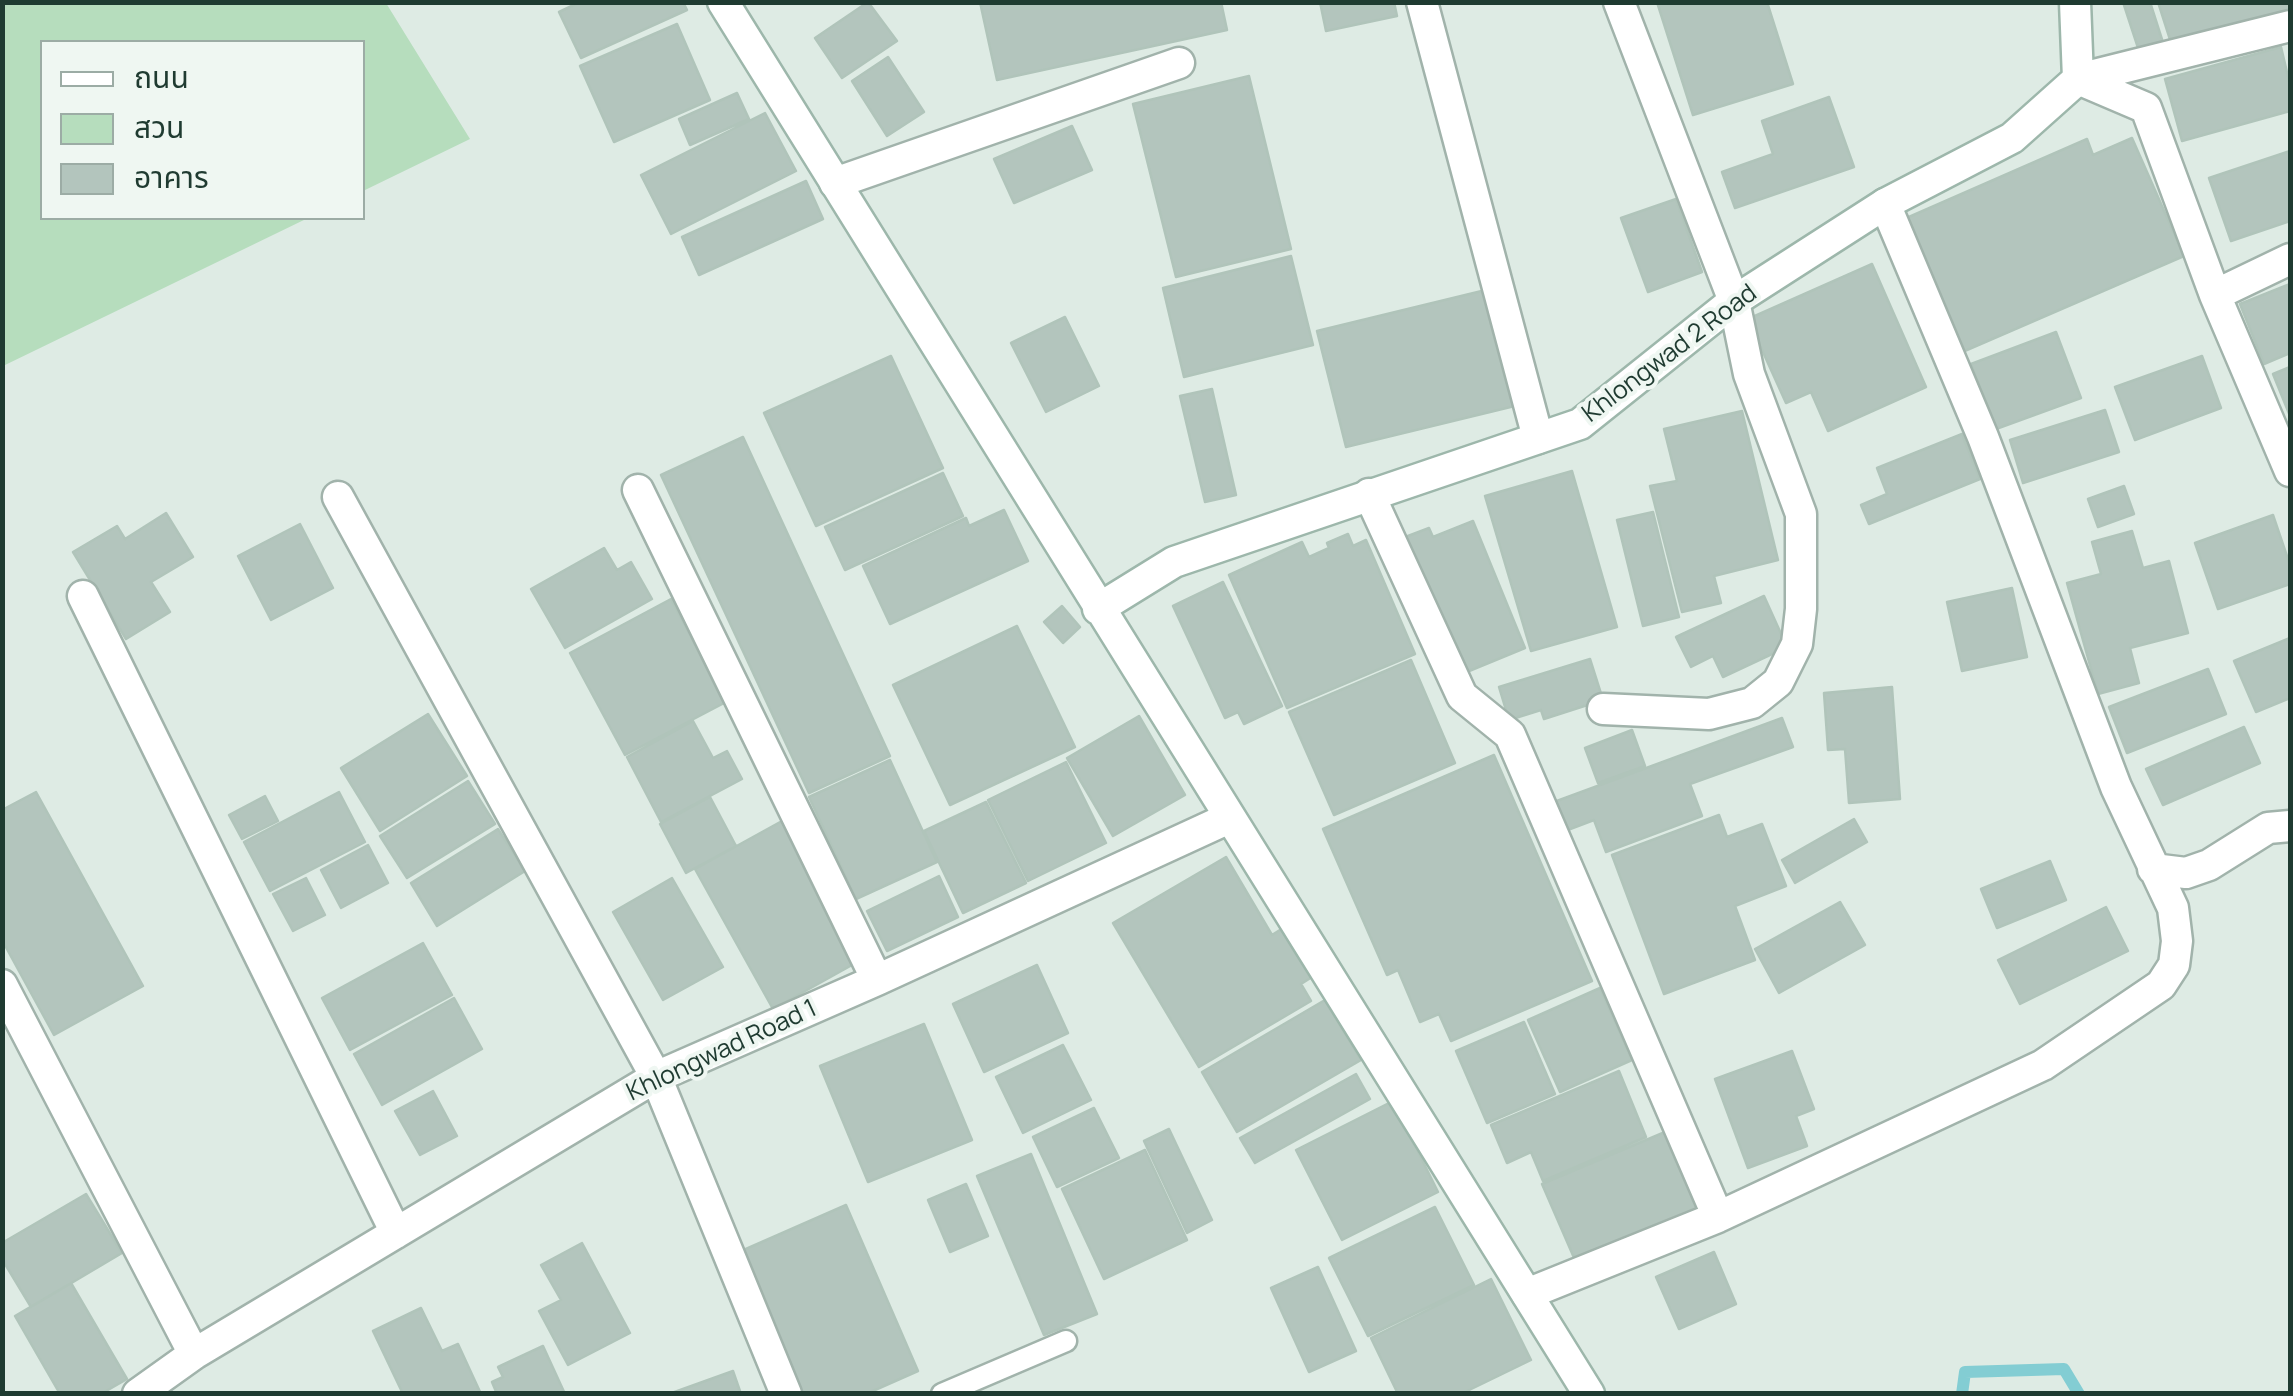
<!DOCTYPE html>
<html>
<head>
<meta charset="utf-8">
<style>
	body { margin:0 }
	#map { position:relative; width:2293px; height:1396px; overflow:hidden; background:#deebe4; font-family:Manrope,"Noto Sans Thai",sans-serif }
	canvas { display:block }
	.frame { position:absolute; inset:0; border:5px solid #1f3b31; pointer-events:none }
	.legend { position:absolute; left:40px; top:40px; width:325px; height:180px; box-sizing:border-box; background:#eff7f2; border:2px solid #9caca5; margin:0; padding:12px 18px; list-style:none; font-size:30px; color:#1f3b31 }
	.legend li { display:flex; align-items:center; gap:20px; height:50px }
	.legend b { width:50px; border:2px solid #9caca5 }
</style>
</head>
<body>
<div id="map">
<canvas width="2293" height="1396"></canvas>
<div class="frame"></div>
<ul class="legend">
<li><b style="height:12px;background:#fff"></b>ถนน</li>
<li><b style="height:28px;background:#b6ddbd"></b>สวน</li>
<li><b style="height:28px;background:#b3c5bd"></b>อาคาร</li>
</ul>
</div>
<script>
const ctx = document.querySelector('canvas').getContext('2d');
ctx.lineJoin = 'round';
function paint(path, color) { ctx.fillStyle = color; ctx.fill(path, 'evenodd'); }
function strokePath(path, color, width, dash) { ctx.strokeStyle = color; ctx.lineWidth = width; ctx.lineCap = dash ? 'butt' : 'round'; ctx.setLineDash(dash || []); ctx.stroke(path); }
function drawText(font, color, halo, rows, align = 'center') {
  ctx.font = font + ' Manrope,sans-serif'; ctx.lineWidth = 8; ctx.setLineDash([]); ctx.textBaseline = 'middle'; ctx.strokeStyle = halo; ctx.fillStyle = color; for (const [text, x, y, turn = 0] of rows) {
    ctx.save(); ctx.translate(x, y); ctx.rotate((+turn || 0) * Math.PI / 180); ctx.textAlign = isNaN(turn) ? turn : align; if (halo) ctx.strokeText(text, 0, 0); ctx.fillText(text, 0, 0); ctx.restore();
  }
}
paint(new Path2D(`
	M3 2 386 3 470 139 363 191 362 42H42V218H308L3 366Z`), '#b6ddbd');
strokePath(new Path2D(`
	M1962 1394 1965 1372 2064 1369 2079 1394`), '#83cdd3', 12);
const building = new Path2D(`
	M580 2H683L687 10 581 58 559 12Z
	M868 2 897 41 842 78 815 38Z
	M980 2H1221L1227 30 997 80Z
	M1320 2H1394L1397 16 1326 31Z
	M1657 2H1767L1793 84 1693 115Z
	M2123 2H2150L2166 52 2142 60Z
	M2158 2H2289L2290 14 2174 52Z
	M677 24 710 100 614 142 580 66Z
	M2281 47 2290 85V111L2182 141 2165 79Z
	M888 57 924 112 887 136 852 81Z
	M1249 76 1291 249 1176 277 1133 104Z
	M737 93 749 119 690 145 679 119Z
	M1829 97 1854 167 1735 208 1722 172 1773 154 1762 121Z
	M765 113 796 171 671 234 641 175Z
	M1072 126 1092 170 1014 203 994 159Z
	M2132 138 2184 256 1960 353 1902 220 2087 139 2093 155Z
	M2290 151V221L2231 241 2209 178Z
	M806 181 823 219 699 275 682 237Z
	M1676 199 1702 272 1648 292 1621 218Z
	M1291 256 1313 345 1184 377 1163 288Z
	M1872 264 1926 387 1828 431 1811 392 1786 403 1748 319Z
	M2290 284V353L2264 364 2240 304Z
	M1494 288 1523 404 1346 447 1317 331Z
	M1065 317 1099 386 1046 412 1011 343Z
	M2056 332 2081 398 1996 429 1971 364Z
	M891 356 943 468 816 526 764 413Z
	M2202 356 2221 408 2135 440 2115 387Z
	M2290 367V416L2273 374Z
	M1212 389 1236 495 1205 502 1180 396Z
	M2105 410 2119 452 2023 483 2010 440Z
	M1742 411 1778 560 1714 576 1721 603 1682 612 1650 486 1677 481 1664 429Z
	M1962 434 1980 479 1869 524 1861 505 1887 494 1877 468Z
	M743 437 890 756 809 793 661 475Z
	M1572 471 1617 627 1531 651 1485 496Z
	M943 473 963 516 845 570 825 527Z
	M2124 486 2134 514 2098 527 2088 499Z
	M1004 510 1028 561 890 624 863 566 966 518 969 526Z
	M1653 512 1679 617 1643 626 1617 520Z
	M166 513 193 557 151 582 170 612 126 639 73 552 117 526 125 539Z
	M2273 515 2290 565V584L2218 609 2195 543Z
	M1473 521 1525 648 1457 676 1400 539 1429 528 1433 537Z
	M300 524 333 588 271 620 238 556Z
	M2132 531 2143 568 2169 561 2188 633 2130 648 2139 683 2098 694 2067 583 2101 574 2092 542Z
	M1348 534 1353 546 1366 540 1415 654 1287 708 1229 575 1302 542 1309 557 1329 548 1327 543Z
	M604 548 617 570 631 562 652 599 565 648 531 589Z
	M1223 582 1282 706 1244 724 1238 712 1225 718 1173 606Z
	M2012 588 2027 657 1962 671 1947 602Z
	M1764 596 1787 647 1723 677 1713 656 1691 667 1676 637Z
	M671 599 726 702 625 755 570 653Z
	M1062 606 1080 627 1063 643 1044 622Z
	M1017 626 1075 747 950 805 893 685Z
	M2290 638V698L2256 712 2234 661Z
	M1590 659 1603 700 1544 719 1541 710 1509 720 1499 687Z
	M1411 660 1455 763 1334 815 1289 712Z
	M2208 669 2226 714 2127 753 2109 707Z
	M1892 687 1900 799 1849 803 1845 749 1828 750 1824 693Z
	M428 714 467 776 380 831 341 768Z
	M1139 716 1185 795 1113 836 1067 758Z
	M1782 718 1793 747 1690 784 1702 816 1606 852 1594 820 1565 831 1554 802Z
	M693 721 713 758 727 751 742 779 661 822 627 757Z
	M2244 727 2260 763 2163 805 2146 769Z
	M1632 730 1645 766 1598 783 1585 748Z
	M1494 755 1592 981 1451 1041 1439 1014 1420 1022 1398 970 1387 975 1323 829Z
	M890 760 937 862 856 899 809 797Z
	M1066 762 1106 843 1028 881 988 800Z
	M468 781 495 824 407 878 380 836Z
	M36 792 143 986 54 1035 2 940V810Z
	M339 792 365 842 270 891 244 842Z
	M265 796 278 821 242 839 229 815Z
	M710 797 736 846 686 873 660 824Z
	M986 802 1026 883 963 913 924 831Z
	M1719 815 1727 837 1762 824 1786 886 1735 906 1755 960 1664 994 1612 855Z
	M1854 819 1867 842 1795 883 1782 860Z
	M782 821 861 960 773 1009 695 869Z
	M498 829 525 871 437 926 411 883Z
	M368 845 388 883 341 908 321 870Z
	M1226 857 1272 935 1283 928 1312 977 1301 984 1311 1001 1199 1067 1113 923Z
	M2050 861 2066 900 1997 928 1981 889Z
	M939 876 958 917 887 951 867 911Z
	M306 878 325 915 293 931 273 894Z
	M672 878 723 967 663 1000 613 912Z
	M1840 902 1865 945 1779 993 1755 949Z
	M2106 907 2128 951 2020 1004 1998 960Z
	M423 943 452 995 350 1050 322 998Z
	M1037 965 1068 1033 984 1072 953 1004Z
	M1600 988 1632 1060 1560 1092 1528 1020Z
	M454 998 482 1049 382 1105 354 1054Z
	M1325 1000 1361 1060 1237 1132 1202 1072Z
	M1524 1022 1555 1094 1487 1123 1456 1051Z
	M924 1024 972 1140 868 1182 820 1066Z
	M1063 1045 1091 1100 1023 1133 996 1077Z
	M1792 1051 1814 1109 1796 1116 1807 1146 1748 1168 1715 1079Z
	M1619 1071 1646 1137 1543 1181 1531 1152 1507 1163 1491 1125Z
	M1356 1074 1370 1099 1255 1163 1240 1138Z
	M433 1091 457 1136 420 1155 395 1111Z
	M1393 1101 1438 1192 1342 1240 1296 1150Z
	M1094 1108 1119 1158 1057 1187 1033 1137Z
	M1169 1129 1212 1220 1187 1233 1144 1141Z
	M1665 1132 1701 1215 1578 1267 1542 1184Z
	M1145 1150 1187 1240 1104 1279 1062 1189Z
	M1031 1154 1097 1314 1044 1335 977 1176Z
	M966 1184 988 1236 950 1252 928 1200Z
	M86 1194 122 1253 31 1307 2 1259V1243Z
	M846 1205 918 1371 866 1394H801L739 1252Z
	M1435 1207 1474 1285 1368 1336 1329 1258Z
	M582 1243 630 1333 568 1365 539 1311 561 1300 541 1265Z
	M1714 1252 1736 1304 1679 1329 1656 1277Z
	M1318 1267 1356 1351 1309 1372 1271 1288Z
	M1491 1279 1531 1360 1461 1394H1398L1371 1338Z
	M71 1283 127 1379 101 1394H60L15 1316Z
	M421 1308 442 1351 458 1344 481 1394H403L373 1331Z
	M543 1346 565 1394H497L492 1382 503 1377 498 1367Z
	M733 1371 741 1394H669Z`);
paint(building, '#b3c5bd');
strokePath(building, '#b0c4ba', 2.5);
const lane = new Path2D(`
	M942 1394 1066 1341`);
const street = new Path2D(`
	M1422 2 1538 438
	M2290 26 2078 79 2146 108 2215 295 2290 471
	M835 183 1179 63
	M2215 295 2290 259
	M638 490 877 980
	M1369 494 1462 696 1510 735 1718 1217
	M338 497 656 1077 786 1394
	M83 596 396 1233
	M1603 709 1709 714 1752 703 1778 682 1797 644 1801 609V514L1749 374 1734 301 1619 2
	M2153 869 2186 873 2209 865 2268 828 2290 826
	M2 985 194 1354
	M1527 1294 1718 1217 2043 1065 2161 985 2174 965 2177 941 2173 908 2116 787 1983 437 1885 204
	M138 1394 194 1354 656 1077 877 980 1229 818`);
const secondary = new Path2D(`
	M723 2 1589 1394
	M1098 609 1174 562 1580 424 1734 301 1885 204 2012 138 2078 79 2075 2`);
strokePath(lane, '#a1b3ab', 25);
strokePath(street, '#a1b3ab', 35);
strokePath(secondary, '#9db7ab', 35);
strokePath(lane, '#fff', 20);
strokePath(street, '#fff', 30);
strokePath(secondary, '#fff', 30);
drawText('25px', '#1f3b31', '#eff7f2', [
	["Khlongwad 2 Road",1670,354,-37],
	["Khlongwad Road 1",722,1051,-25]
]);
</script>
</body>
</html>
